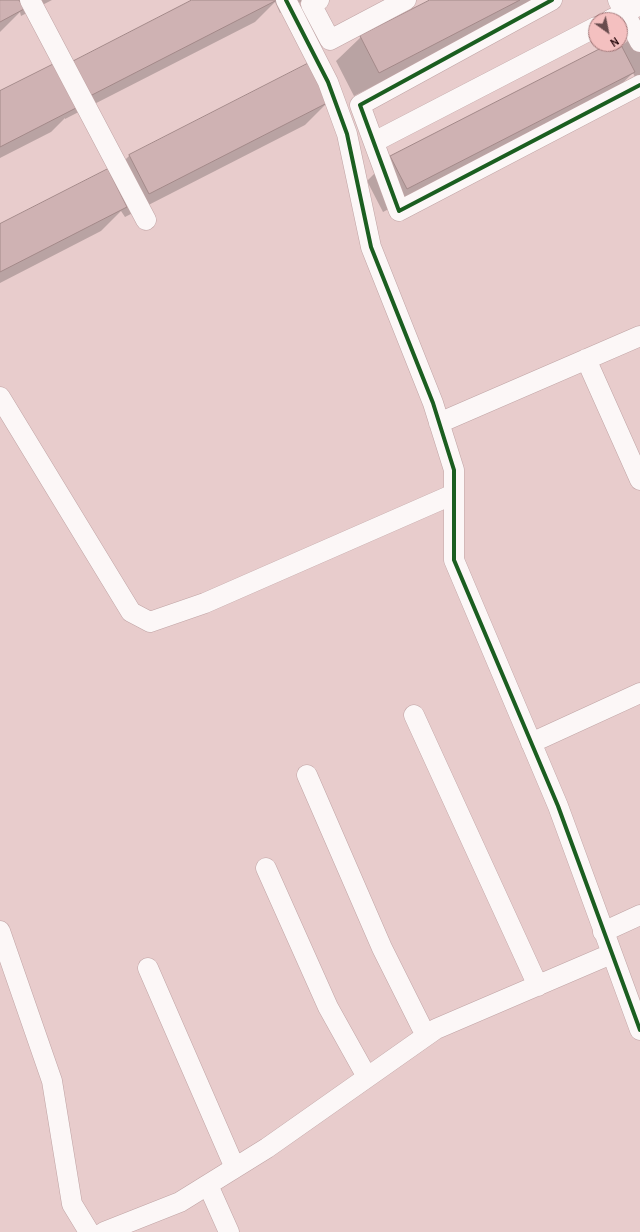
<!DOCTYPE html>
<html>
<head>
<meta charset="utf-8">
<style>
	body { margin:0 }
	#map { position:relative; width:640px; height:1232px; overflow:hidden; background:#e8cccc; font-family:Karla,sans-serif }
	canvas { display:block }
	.north { position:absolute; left:588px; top:12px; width:40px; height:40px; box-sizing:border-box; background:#f4c0c0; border:1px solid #a17677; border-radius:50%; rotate:147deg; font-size:11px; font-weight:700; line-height:16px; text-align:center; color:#25070a }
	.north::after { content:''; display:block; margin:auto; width:14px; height:18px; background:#694c4e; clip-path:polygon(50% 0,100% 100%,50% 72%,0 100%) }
</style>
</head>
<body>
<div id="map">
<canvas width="640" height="1232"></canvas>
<div class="north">N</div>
</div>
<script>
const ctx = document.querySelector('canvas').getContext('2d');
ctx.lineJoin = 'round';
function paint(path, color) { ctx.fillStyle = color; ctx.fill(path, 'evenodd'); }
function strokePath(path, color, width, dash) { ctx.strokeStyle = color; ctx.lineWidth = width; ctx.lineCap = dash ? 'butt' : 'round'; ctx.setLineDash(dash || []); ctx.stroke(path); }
paint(new Path2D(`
	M0 0H52L21 16 20 12 0 32Z
	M195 0H305L280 13 275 2 255 22 65 119V118L51 132 0 158V92L59 76Z
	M433 0H538L533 4 354 96 336 61 361 37Z
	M640 29V80L637 81 633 73 609 96 383 212 367 181 391 157 621 47Z
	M329 101 305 125 125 217 121 211 101 231 0 283V226L110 175 130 155Z`), '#0003');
const building = new Path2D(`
	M0 0H19L24 9 0 22Z
	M192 0H277L90 96 72 62Z
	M430 0H520L379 73 360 36Z
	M620 43 635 72 407 189 390 156 609 44Z
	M311 62 331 101 149 194 129 155Z
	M54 64 76 108 0 147V91Z
	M108 169 127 207 0 272V224Z`);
paint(building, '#cfb2b3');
strokePath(building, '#a38989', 1);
const minor = new Path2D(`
	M30 0 146 220
	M286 0 328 82 347 134 371 247 433 403 454 470V560L558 806 640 1030
	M319 0 311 4 330 40 406 0
	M552 0 360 105 399 211 640 85
	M618 0 640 42
	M610 20 640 5
	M374 142 596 27
	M586 359 640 480
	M0 397 131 612 150 622 205 603 454 494
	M439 423 640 336
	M414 715 538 986
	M531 743 640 693
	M307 775 382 948 426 1036
	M266 868 328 1007 367 1077
	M0 931 52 1081 72 1204 89 1232
	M603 932 640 915
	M148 968 235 1168
	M208 1185 229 1232
	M104 1232 180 1202 267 1148 436 1029 611 954`);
strokePath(minor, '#bfa3a4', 21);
strokePath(minor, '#fcf7f7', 20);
strokePath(new Path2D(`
	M286 0 328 82 347 134 371 247 433 403 454 470V560L558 806 640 1030
	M552 0 360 105 399 211 640 85`), '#1b5e20', 4);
</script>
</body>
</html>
